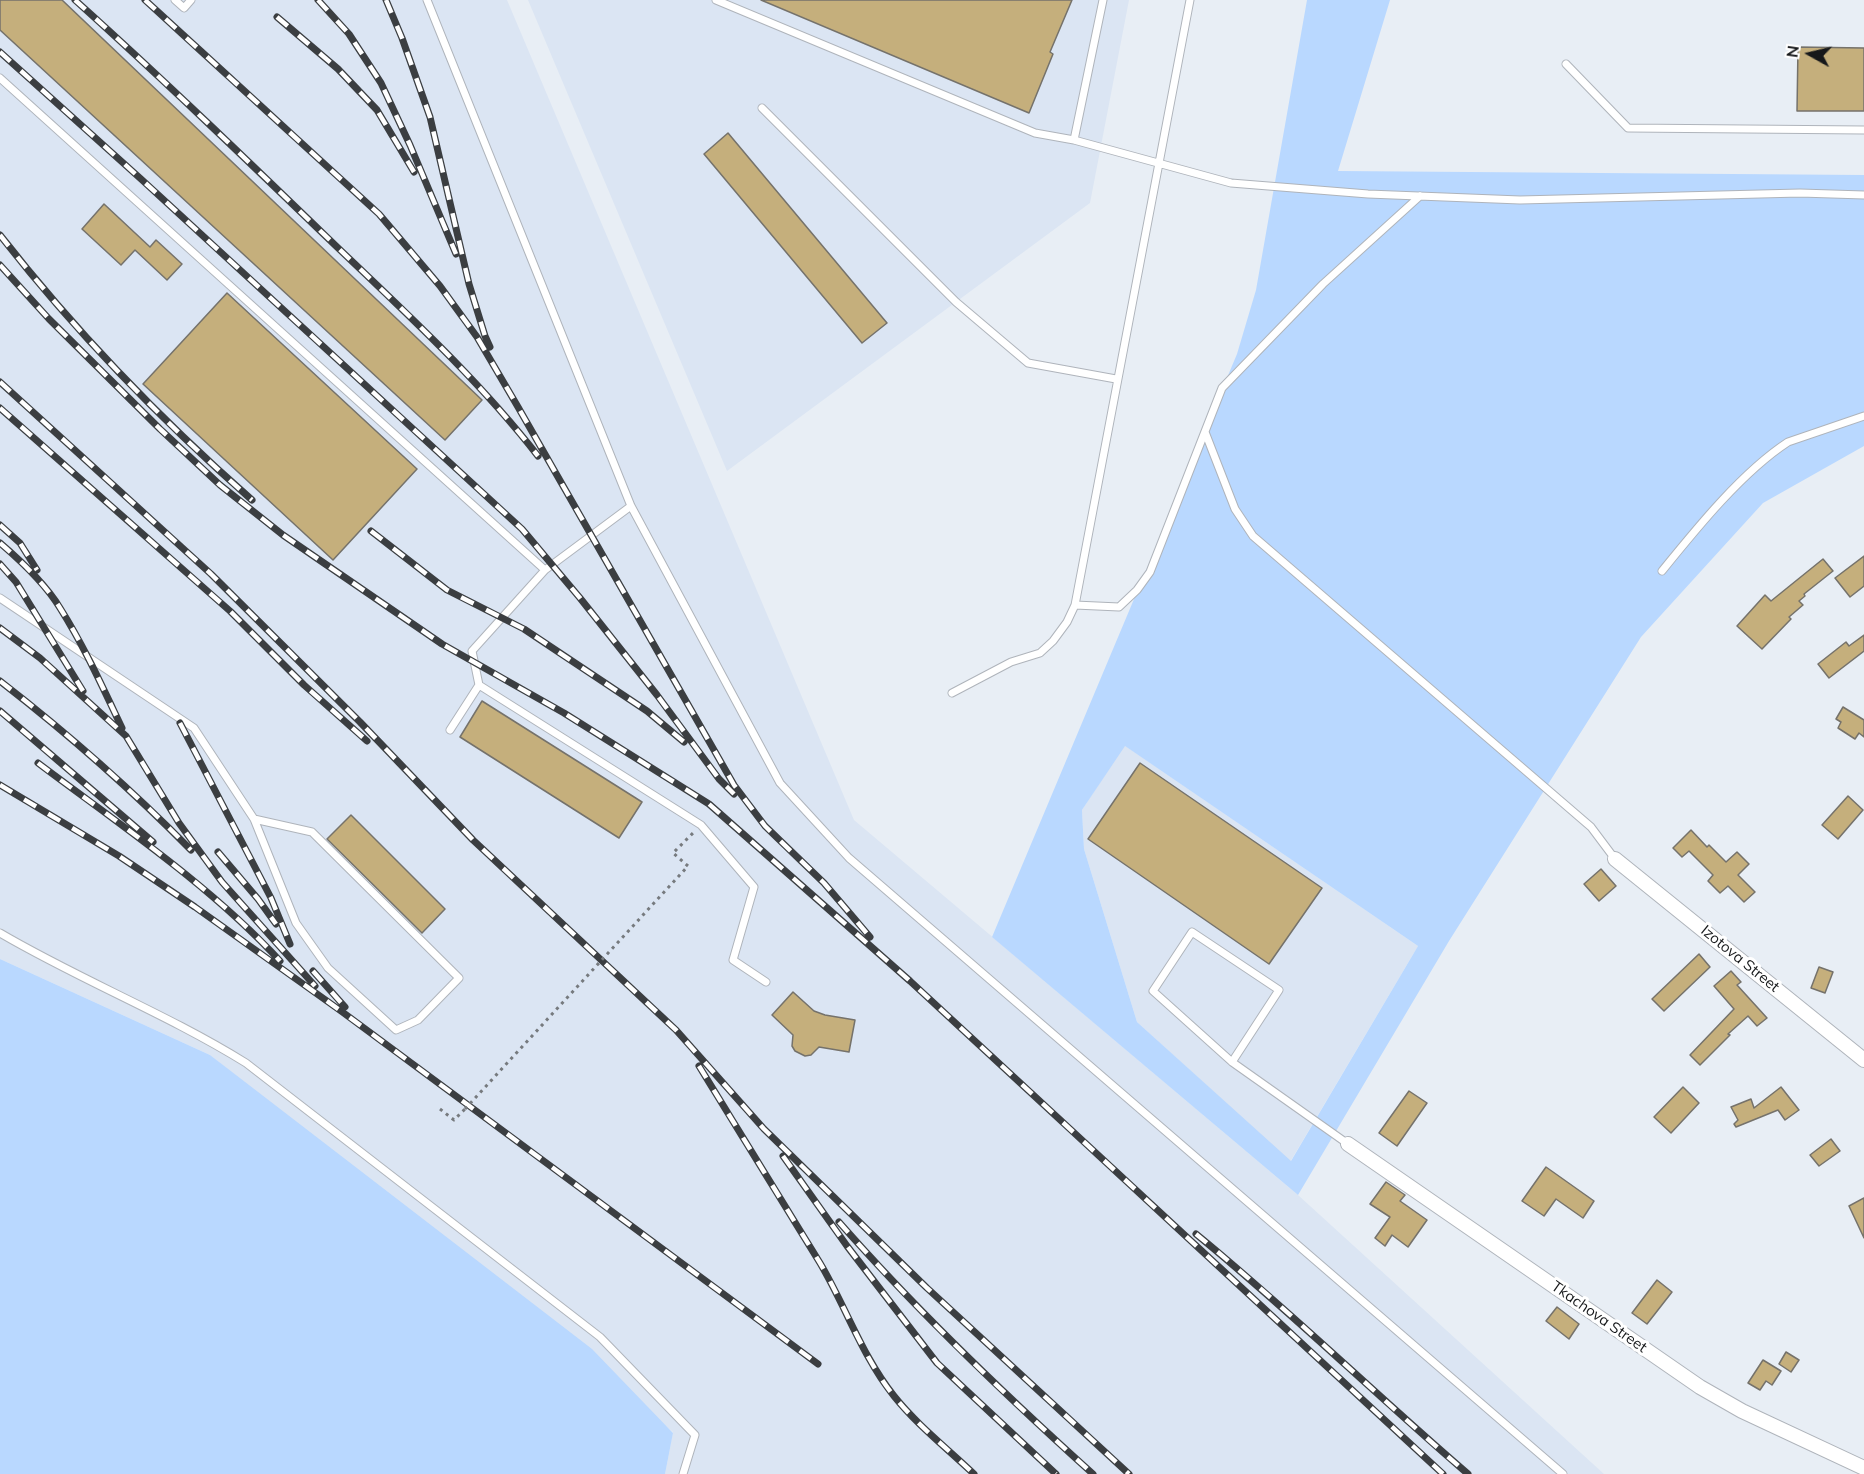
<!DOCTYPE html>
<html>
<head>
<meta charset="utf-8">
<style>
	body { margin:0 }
	#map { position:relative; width:1864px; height:1474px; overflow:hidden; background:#e8eef5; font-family:Mulish,sans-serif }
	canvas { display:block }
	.north { position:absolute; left:1780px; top:24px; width:60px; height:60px; -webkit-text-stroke:4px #fff; paint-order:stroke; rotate:278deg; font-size:16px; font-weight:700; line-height:24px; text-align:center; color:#16181a }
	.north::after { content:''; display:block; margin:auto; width:21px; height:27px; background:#16181a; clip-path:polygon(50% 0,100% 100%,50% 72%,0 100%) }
</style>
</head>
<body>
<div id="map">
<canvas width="1864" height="1474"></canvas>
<div class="north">N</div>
</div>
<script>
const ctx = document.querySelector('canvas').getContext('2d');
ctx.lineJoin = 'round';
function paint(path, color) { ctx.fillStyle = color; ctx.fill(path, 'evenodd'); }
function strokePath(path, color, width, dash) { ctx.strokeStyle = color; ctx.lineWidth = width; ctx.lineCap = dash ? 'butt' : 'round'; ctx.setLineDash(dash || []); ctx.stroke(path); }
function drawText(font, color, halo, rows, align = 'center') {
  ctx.font = font + ' Mulish,sans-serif'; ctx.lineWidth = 6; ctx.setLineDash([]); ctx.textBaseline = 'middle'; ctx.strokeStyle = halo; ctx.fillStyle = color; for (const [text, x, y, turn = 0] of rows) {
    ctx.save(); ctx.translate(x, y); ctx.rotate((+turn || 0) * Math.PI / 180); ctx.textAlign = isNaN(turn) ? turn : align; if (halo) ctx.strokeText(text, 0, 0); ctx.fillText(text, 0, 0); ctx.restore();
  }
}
paint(new Path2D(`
	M0 0H507L854 820 1298 1195 1604 1474H665L673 1432 210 1055 0 959Z
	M528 0H1129L1090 203 727 471Z
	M1124 745 1418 946 1290 1162 1137 1022 1084 849 1082 810Z`), '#dbe5f3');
paint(new Path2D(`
	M1307 0H1390L1338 171 1864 175V446L1763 503 1641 637 1449 941 1298 1195 992 937 1237 354 1256 290ZM1125 746 1418 946 1291 1161 1137 1022 1084 849 1082 810Z
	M0 959 210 1055 592 1349 673 1433 665 1474H0Z`), '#b9d8ff');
const building = new Path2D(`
	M0 0H62L482 400 445 440 0 30Z
	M761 0H1072L1050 52 1053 54 1029 113Z
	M1798 47 1864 48V111H1797Z
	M728 133 887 323 862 343 704 154Z
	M104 204 150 247 156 240 182 264 167 280 135 250 121 265 82 229Z
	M227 293 417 469 333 560 143 384Z
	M1864 556V586L1850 597 1835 578Z
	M1823 559 1833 571 1804 594 1805 596 1799 601 1803 605 1789 617 1791 619 1762 649 1737 626 1765 595 1771 601Z
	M1864 635V651L1829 678 1818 664 1846 642 1849 646Z
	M482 701 642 802 619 838 460 737Z
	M1843 707 1864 720V737L1859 733 1855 739 1838 728 1841 722 1836 719Z
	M1140 763 1322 888 1269 964 1088 839Z
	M1848 796 1863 810 1838 839 1822 825Z
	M351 815 445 909 422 933 327 839Z
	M1691 830 1707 847 1709 845 1726 862 1737 852 1749 864 1738 875 1755 892 1744 902 1728 886 1720 893 1708 881 1713 875 1689 851 1682 857 1673 848Z
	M1601 869 1616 886 1599 901 1584 884Z
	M1699 954 1710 967 1664 1011 1652 999Z
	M1819 967 1833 972 1825 993 1811 988Z
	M1731 971 1741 982 1737 985 1767 1018 1757 1026 1748 1016 1728 1034 1730 1035 1700 1065 1690 1055 1734 1009 1714 986Z
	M793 992 814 1011 825 1015 855 1020 849 1052 819 1047 811 1055 805 1056 795 1051 792 1046 793 1035 772 1015Z
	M1683 1087 1699 1103 1671 1133 1654 1117Z
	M1781 1087 1799 1110 1785 1120 1778 1110 1736 1127 1734 1124 1738 1120 1731 1107 1751 1099 1754 1108Z
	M1409 1091 1427 1103 1397 1146 1379 1133Z
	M1831 1139 1840 1151 1819 1166 1810 1155Z
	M1546 1167 1594 1201 1583 1218 1556 1199 1544 1216 1522 1201Z
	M1386 1182 1405 1195 1400 1201 1427 1220 1408 1247 1392 1235 1385 1246 1375 1238 1390 1217 1370 1204Z
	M1864 1198V1238L1849 1206Z
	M1657 1280 1672 1292 1647 1324 1632 1313Z
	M1557 1307 1579 1324 1569 1339 1546 1321Z
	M1786 1352 1799 1360 1791 1372 1779 1364Z
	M1763 1360 1781 1371 1772 1385 1766 1381 1760 1390 1748 1383Z`);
paint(building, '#c5af7c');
strokePath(building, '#75726b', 1.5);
const lane = new Path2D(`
	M175 0 184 8 191 0
	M427 0 631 506 780 783 849 858 1563 1474
	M716 0 1035 133 1074 140 1231 183 1368 194 1520 200 1800 193 1864 195
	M1566 64 1628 128 1864 130
	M0 78 545 570
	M762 108 956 302 1028 363 1116 379
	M1074 140 1103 0
	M1205 432 1235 509 1253 536 1591 827 1615 859
	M1662 571C1696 529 1742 472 1788 442L1864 416
	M0 598 194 728 254 819 296 923 328 968 396 1030 418 1020 459 978 312 832 254 819
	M1075 605 1119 607 1137 590 1150 572 1222 388 1323 284 1420 196
	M479 685 701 825 754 887 733 960 766 982
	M952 693 1011 662 1040 653 1053 641 1067 622 1075 605 1190 0
	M450 730 479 685 472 651 545 570 631 506
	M0 933C80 980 167 1014 246 1063L600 1337 695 1435 683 1474
	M1232 1062 1279 990 1192 932 1153 991 1232 1062 1348 1144`);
const street = new Path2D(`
	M1615 859 1864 1060
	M1348 1144 1700 1387 1742 1411 1864 1468`);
strokePath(lane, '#afb4bb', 9);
strokePath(street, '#afb4bb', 16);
strokePath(new Path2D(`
	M688 866 673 853 693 833
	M440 1109 454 1120 465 1109`), '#767a7e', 3, [3, 4.5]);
strokePath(lane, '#fff', 7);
strokePath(street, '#fff', 14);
const rail = new Path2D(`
	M75 0C164 80 250 163 336 246 406 313 478 379 538 456
	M145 0 379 214 440 286 477 337 518 407 734 785 765 826 824 883 870 937
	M318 0 349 34 381 83 410 145 456 254
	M386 0 402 38 430 117 469 284 485 336 490 347
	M277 17 338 69 377 110 414 172
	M0 52 141 179 522 529 580 598 657 695 719 779 734 794
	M0 235C75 331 160 419 252 500
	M0 265 49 319 160 429 220 485 283 535 442 644 564 713 709 804 910 981 1443 1474
	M0 382 211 574 360 722 473 840 676 1030 764 1129 927 1288 1129 1474
	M0 408 230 611 304 685 367 741
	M0 525 20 543 37 570
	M371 531 447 590 524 629 647 711 684 742
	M0 543C21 561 46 585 60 608 84 646 103 688 122 728
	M0 564 16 582 83 691
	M0 628 40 658 126 736 179 823 222 882 315 986
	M0 681C67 733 131 789 191 850
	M0 711 153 842
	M180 723 271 898 290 944
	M38 763C119 824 211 886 280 961
	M0 785 119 856 195 907 341 1011 818 1364
	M218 852 258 899 276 924
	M313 971 345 1007
	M699 1066 820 1263C846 1307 862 1356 894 1396 917 1425 948 1449 974 1474
	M783 1156 847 1246 937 1363 1056 1474
	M839 1222C918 1312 1004 1394 1093 1474
	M1196 1234C1289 1310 1376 1395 1468 1474`);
strokePath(rail, '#3b3e41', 7);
strokePath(rail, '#fff', 4.5, [14]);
strokePath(new Path2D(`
	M465 1109 688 866`), '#767a7e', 3, [3, 4.5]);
drawText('15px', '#16181a', '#fff', [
	["Izotova Street",1740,959,39],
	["Tkachova Street",1599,1317,35]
]);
</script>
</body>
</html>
